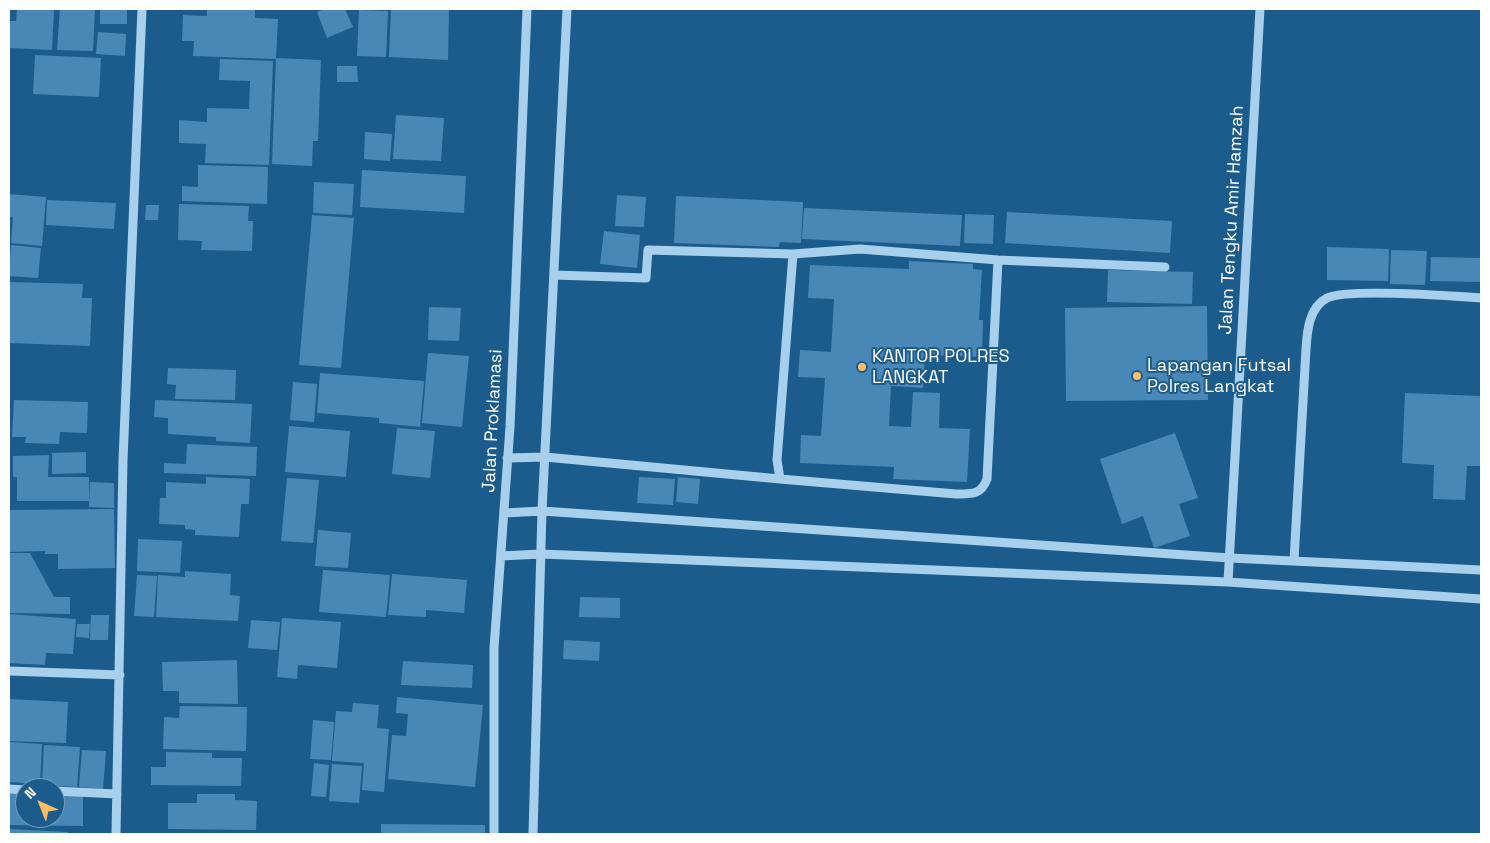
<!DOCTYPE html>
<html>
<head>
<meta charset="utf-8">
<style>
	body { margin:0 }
	#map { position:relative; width:1490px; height:843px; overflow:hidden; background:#1c5c8c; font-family:"Space Grotesk",sans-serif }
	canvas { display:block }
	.frame { position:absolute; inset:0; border:10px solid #fff; pointer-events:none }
	.north { position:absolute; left:15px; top:778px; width:50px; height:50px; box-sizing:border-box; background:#1c5c8c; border:1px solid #779dba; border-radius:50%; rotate:316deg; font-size:14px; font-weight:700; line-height:20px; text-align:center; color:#fff }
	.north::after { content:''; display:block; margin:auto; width:18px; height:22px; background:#febd65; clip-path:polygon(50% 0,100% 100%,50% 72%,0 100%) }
</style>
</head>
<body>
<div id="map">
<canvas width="1490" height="843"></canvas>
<div class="frame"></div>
<div class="north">N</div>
</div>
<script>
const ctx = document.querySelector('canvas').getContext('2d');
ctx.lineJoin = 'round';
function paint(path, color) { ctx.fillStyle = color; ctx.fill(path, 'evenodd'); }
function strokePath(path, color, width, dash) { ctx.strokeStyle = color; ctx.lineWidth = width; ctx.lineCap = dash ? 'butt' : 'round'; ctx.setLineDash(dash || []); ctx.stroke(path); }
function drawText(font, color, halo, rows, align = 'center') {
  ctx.font = font + ' "Space Grotesk",sans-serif'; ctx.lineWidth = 4; ctx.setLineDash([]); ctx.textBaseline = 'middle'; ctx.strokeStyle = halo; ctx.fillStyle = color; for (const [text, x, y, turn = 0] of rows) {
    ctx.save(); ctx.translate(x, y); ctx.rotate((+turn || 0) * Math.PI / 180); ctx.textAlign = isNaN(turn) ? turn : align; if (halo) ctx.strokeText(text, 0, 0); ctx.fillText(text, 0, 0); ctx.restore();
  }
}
paint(new Path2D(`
	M17 9H54L52 50 9 48V21H16Z
	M60 9H95L93 51 57 50Z
	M100 9H127V24H100Z
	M207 9H255V18L278 19 276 59 193 56 194 41H182L183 15 207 16Z
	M325 9H345L353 27 327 38 317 12Z
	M391 9H449L448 60 389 57Z
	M359 10 388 11 386 57 357 56Z
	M98 32 126 34 125 56 96 54Z
	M35 55 101 58 99 97 33 94Z
	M276 58 321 60 318 141H313L312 166 272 164Z
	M220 59 273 61 269 165 205 163 206 144 179 143V120L207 122V108L249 109 250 81 219 80Z
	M337 66H357L358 82H337Z
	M396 115 444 118 441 161 393 159Z
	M365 132 392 134 390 161 364 159Z
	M198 165 268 167 267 204 182 201V186L198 187Z
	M362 170 466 176 464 213 360 207Z
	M314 182 354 184 352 215 313 213Z
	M9 194 46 197 42 246 11 243 13 217H9Z
	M617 195 646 197 644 227 615 226Z
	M676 196 803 202 801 243 780 242 779 247 674 243Z
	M47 200 116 203 114 229 46 225Z
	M179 204 249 206 248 221H253L252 251 201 250 202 241 178 240Z
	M146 205H159L158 220H145Z
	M804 208 962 215 960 246 802 239Z
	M1007 212 1172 221 1170 253 1005 243Z
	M965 214 994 215 993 244 964 243Z
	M312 215 354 218 341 368 299 365Z
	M604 231 640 235 637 268 600 264Z
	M11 245 41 248 38 278 9 276Z
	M1327 247 1389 249 1388 281 1327 280Z
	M1391 250 1427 251 1425 285 1390 284Z
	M1431 257 1481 258V282L1430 281Z
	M909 261 973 264V269L982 270 979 320H983L982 357 925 355 923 388 891 386 889 426 911 427 913 392 940 393 939 428 970 429 967 482 893 479 894 467 800 463 801 435 821 436 825 378 798 377 800 350 831 352 834 299 808 298 810 265 909 269Z
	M1108 270 1193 272 1192 304 1107 302Z
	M9 282 83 284 82 298H92L90 346 9 343Z
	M1207 306 1208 400 1066 401 1065 308Z
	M429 307 461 308 459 341 428 340Z
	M428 353 469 356 462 427 422 423Z
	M168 368 236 370 235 400 175 399 176 385 167 384Z
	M320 373 424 381 420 427 379 423V418L317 413Z
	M293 382 317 384 314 422 290 420Z
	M1405 393 1481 396V466H1467L1465 500 1433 499 1434 465 1402 463Z
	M14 400 88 402 87 433 60 432 59 444 25 443 26 437H12Z
	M155 400 252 404 250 443 216 441V437L168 434V418L154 417Z
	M289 426 350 431 346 477 285 472Z
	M397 428 435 431 430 478 392 474Z
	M1175 433 1198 498 1179 504 1190 536 1154 548 1143 516 1122 524 1100 459Z
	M187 444 257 447 256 476 164 473V463L186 464Z
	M86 452V473L52 474V453Z
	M49 455 48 477H89V501H17V477H13V456Z
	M206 477 250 479 249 504H241L239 537 195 535V530L185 529V525L159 524 160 498H166V482L206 484Z
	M639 477 675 479 673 505 637 503Z
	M678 477 700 479 698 504 676 502Z
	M287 478 319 480 313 543 281 541Z
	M90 482 114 483V508L89 507Z
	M114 509 115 568 58 569V554H45V551L9 552V510Z
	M318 530 351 533 348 568 315 566Z
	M138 539 182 541 180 573 137 571Z
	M9 553H30L54 597H70V614L9 613Z
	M323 570 390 575 386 617 319 612Z
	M185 571 231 574 230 595 240 596 238 621 156 617 158 575 185 577Z
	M392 574 467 580 464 613 426 610V617L388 615Z
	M137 575 157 576 154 617 134 616Z
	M580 597 620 598V618L579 617Z
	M9 614 76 619 73 654 46 653 45 665 9 663Z
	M91 615H109L108 640H90Z
	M282 618 341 622 337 668 298 665 297 679 277 677Z
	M251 620 280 622 277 650 248 648Z
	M77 624H90L89 638 76 637Z
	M564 640 600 642 599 661 563 659Z
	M237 660 238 704 179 703V691H163L162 662Z
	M403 661 473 665 472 688 401 685Z
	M397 697 483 705 475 787 388 779 392 735 406 736 408 714 396 713Z
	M9 699 68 702 66 743 9 741Z
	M353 703 379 705 377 728 389 729 384 792 362 790 364 763 332 761 336 711 352 712Z
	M180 706 247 707 246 751 163 749 164 717 179 718Z
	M313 720 334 722 331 760 310 759Z
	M9 742 42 744 40 784 9 782Z
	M44 745 80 747 77 787 42 785Z
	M82 750 106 751 103 789 79 787Z
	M166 752 212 753V758H242L241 786 151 785V767H166Z
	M314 763 329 765 326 797 311 796Z
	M332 764 362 766 359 803 329 801Z
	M10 794H25V818H55V795H83V826L9 825Z
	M197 794H235V800L257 801 256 830 168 829V803H197Z
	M381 824 485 825V834H381Z
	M9 829 68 832V834H9Z`), '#4987b6');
strokePath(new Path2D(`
	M554 275 646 278 648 250 793 254
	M507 458 545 457 780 479 777 460 793 254 860 249 998 260 1165 267
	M780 479 956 494C972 494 981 495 987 479L998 260
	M504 513 542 511 1230 558 1481 570
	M501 556 541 554 1228 582 1481 599
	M1294 560 1306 349C1307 332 1309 307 1327 298 1349 288 1452 296 1481 298
	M1228 582 1260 9
	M9 671 120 675
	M9 789 25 790
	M55 791 117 794
	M116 834 123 460 142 9
	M494 834V648L510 427 527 9
	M533 834 542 511 567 9`), '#a8d0ed', 9);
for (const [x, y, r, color] of [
	[862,367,5,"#febd65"],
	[1137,376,5,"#febd65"]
]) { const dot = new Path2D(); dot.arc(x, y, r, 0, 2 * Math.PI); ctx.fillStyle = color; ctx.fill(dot); strokePath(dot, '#1c5c8c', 2); }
drawText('18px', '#fff', '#1c5c8c', [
	["Jalan Tengku Amir Hamzah",1232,220,-87],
	["Jalan Proklamasi",493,421,-87]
]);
drawText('18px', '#fff', '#1c5c8c', [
	["KANTOR POLRES",872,357],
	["LANGKAT",872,378],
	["Lapangan Futsal",1147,366],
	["Polres Langkat",1147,387]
], 'left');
</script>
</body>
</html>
